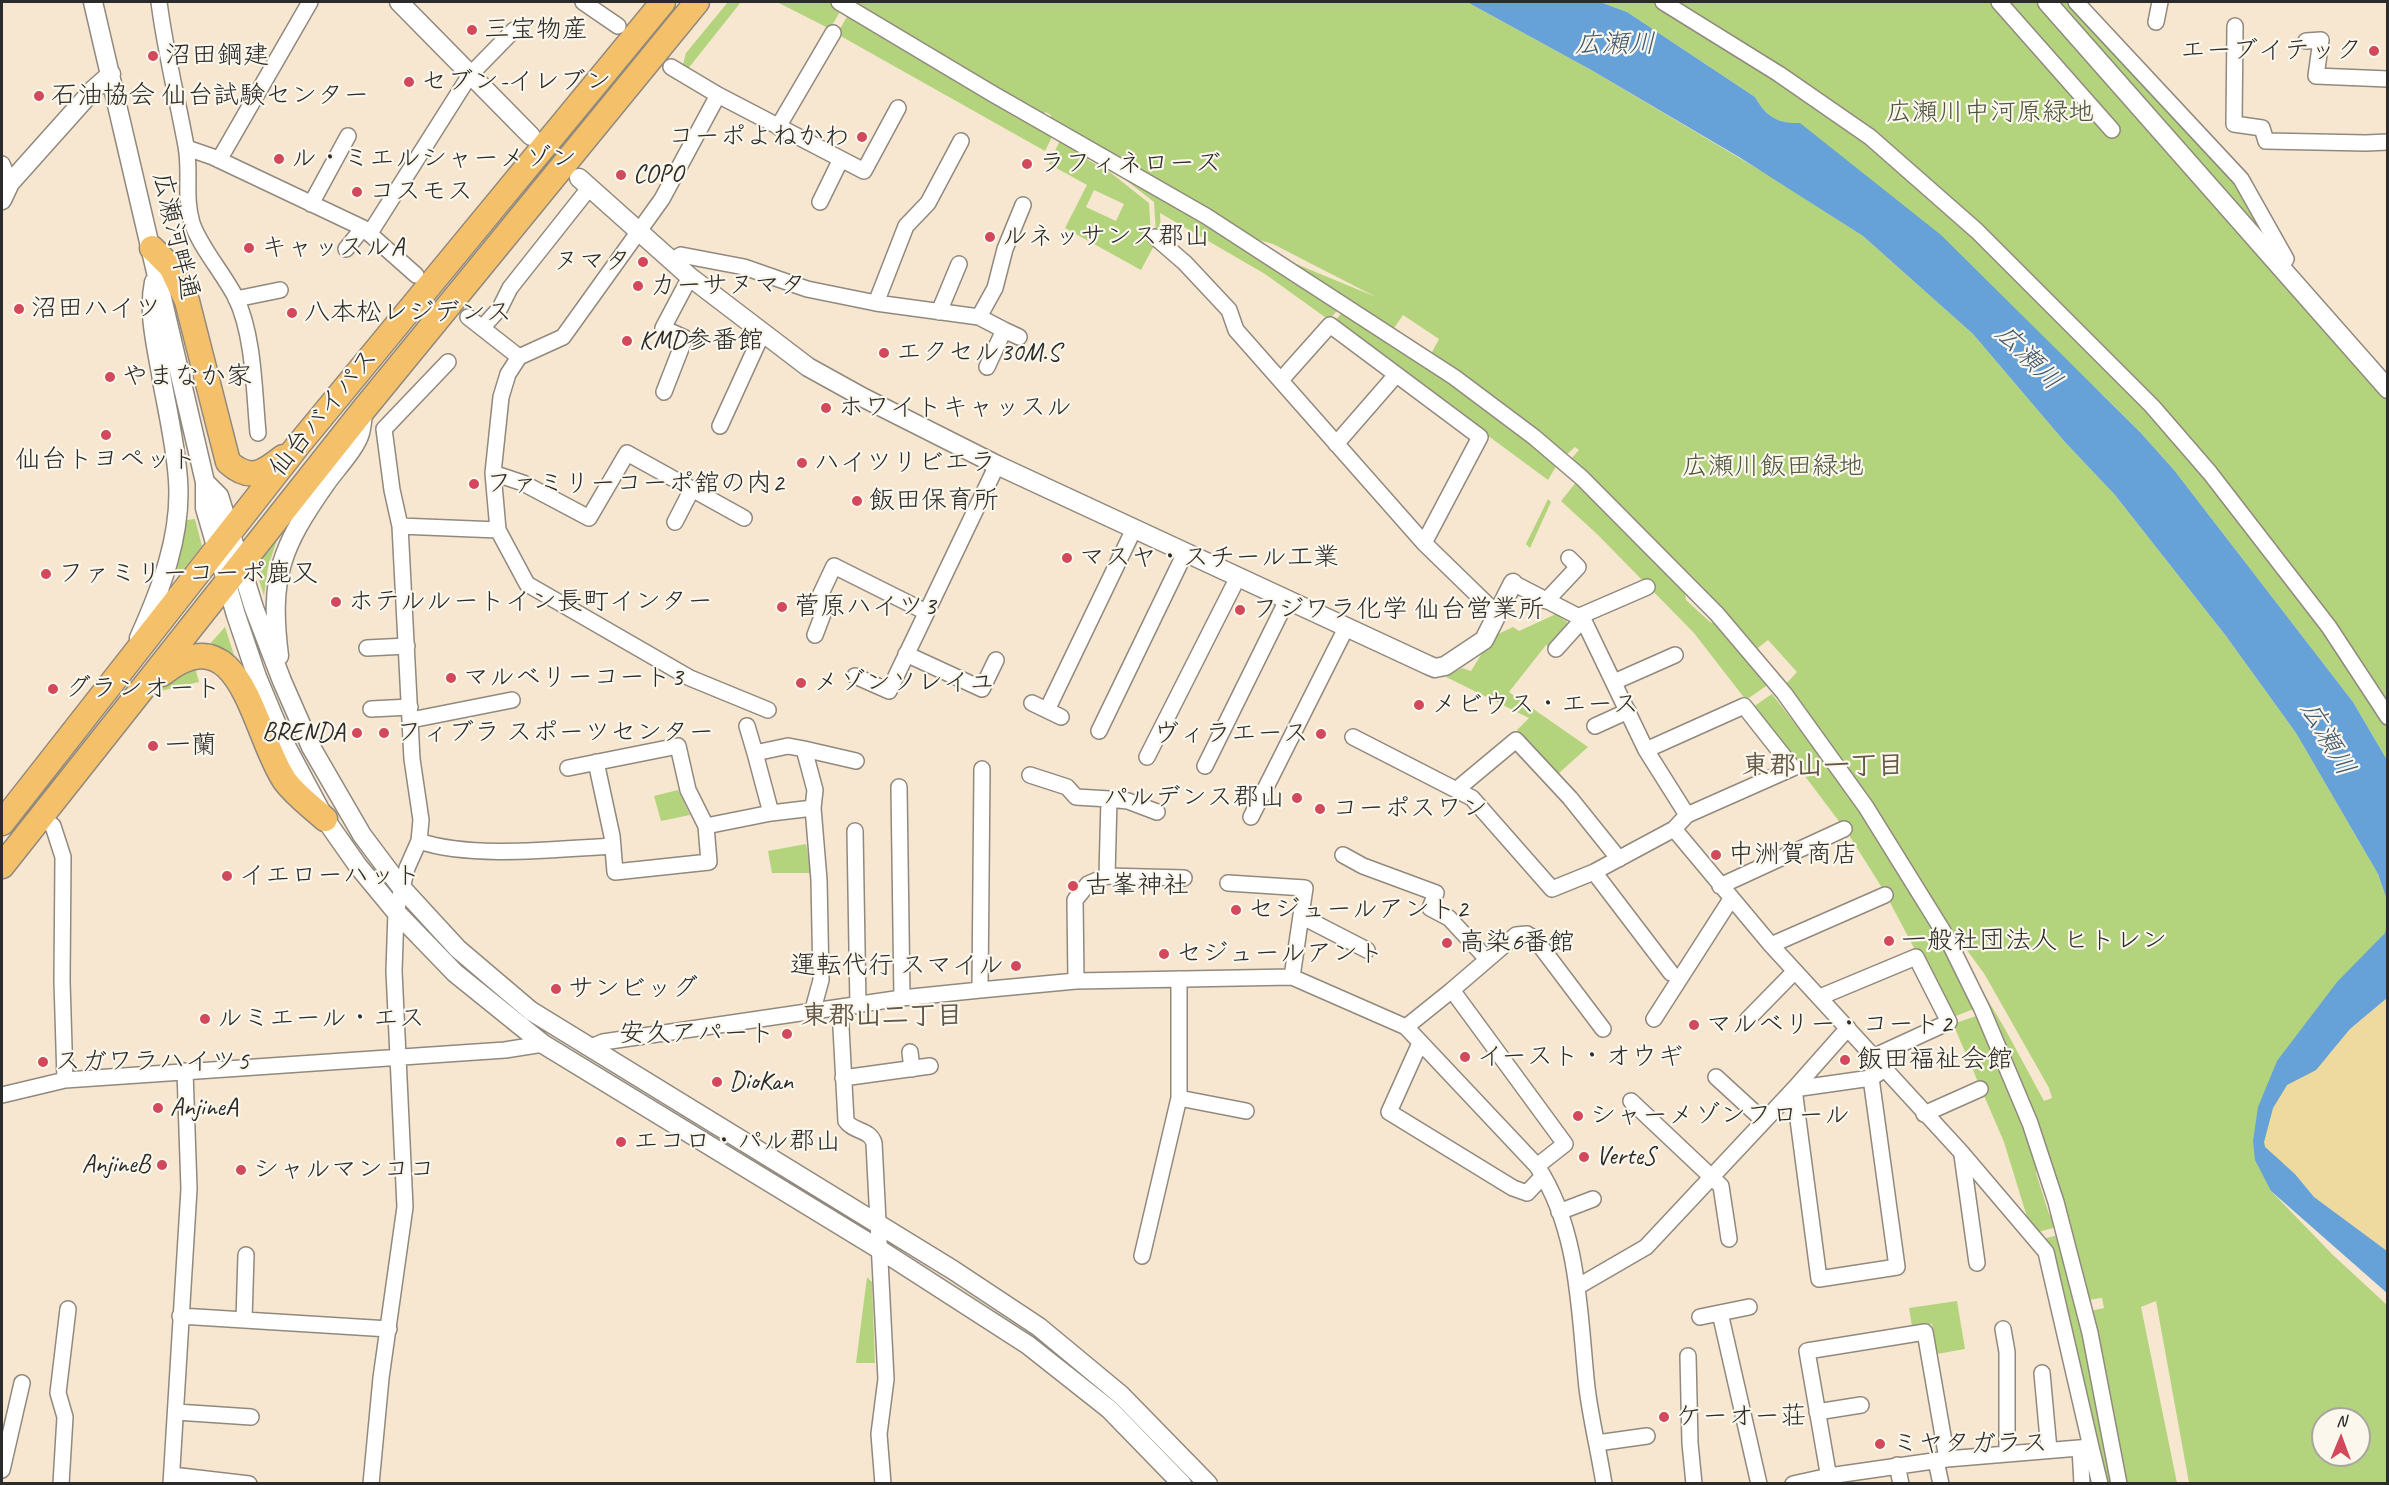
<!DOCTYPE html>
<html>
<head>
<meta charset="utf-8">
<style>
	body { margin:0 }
	#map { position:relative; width:2389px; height:1485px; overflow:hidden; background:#f7e7d0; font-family:Caveat,sans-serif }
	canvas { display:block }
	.frame { position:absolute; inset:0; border:3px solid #2b2b2b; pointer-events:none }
	.north { position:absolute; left:2311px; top:1407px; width:60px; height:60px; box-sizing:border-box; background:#fbf7ec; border:2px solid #a8a59f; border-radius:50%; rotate:1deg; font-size:16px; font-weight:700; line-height:24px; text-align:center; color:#2b2b2b }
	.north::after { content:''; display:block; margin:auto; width:21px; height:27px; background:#d1495b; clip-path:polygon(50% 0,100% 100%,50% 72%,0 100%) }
</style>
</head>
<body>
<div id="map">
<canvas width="2389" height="1485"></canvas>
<div class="frame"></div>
<div class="north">N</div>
</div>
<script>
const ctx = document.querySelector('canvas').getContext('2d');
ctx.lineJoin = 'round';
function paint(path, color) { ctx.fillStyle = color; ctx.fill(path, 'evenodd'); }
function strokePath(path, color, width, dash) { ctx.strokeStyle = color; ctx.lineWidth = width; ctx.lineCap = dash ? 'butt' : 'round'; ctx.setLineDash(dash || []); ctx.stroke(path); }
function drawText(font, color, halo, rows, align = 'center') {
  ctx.font = font + ' Caveat,"Klee One",sans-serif'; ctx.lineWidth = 4.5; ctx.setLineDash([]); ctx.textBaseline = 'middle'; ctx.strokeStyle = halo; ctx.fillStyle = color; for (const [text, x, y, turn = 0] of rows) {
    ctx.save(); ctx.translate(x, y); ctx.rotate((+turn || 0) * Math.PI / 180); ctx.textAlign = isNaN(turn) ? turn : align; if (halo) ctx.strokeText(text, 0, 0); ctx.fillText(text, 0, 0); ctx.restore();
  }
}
paint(new Path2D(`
	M728 2H741L687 70 683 64 686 53Z
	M777 2H828L841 10 830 29Z
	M855 2H1467L1593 71 1773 178 1863 236 1973 334 2064 441 2115 495 2226 636 2296 733 2378 874 2387 900V919L2385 933 2376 943 2271 1191 2333 1255 2387 1305V1483H2189L2156 1301 2141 1307 2177 1483H2124L2090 1311 2104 1308 2102 1298 2087 1300 1972 974 2004 1027 2044 1101 2052 1098 2049 1088 1985 975 1956 935 1846 768 1784 686 1797 672 1768 640 1754 651 1569 461 1579 450 1575 447 1564 457 1430 356 1439 339 1403 315 1392 331 1289 261 1376 297 1273 244 1255 239 1049 120 1051 115 1045 112 1042 116 949 63 939 52 889 24ZM2323 1419H2359V1455H2323Z
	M1600 2H2038C2157 132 2271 267 2387 400V760L2353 702 2174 470 2140 432 2103 395 1800 124C1777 124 1766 116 1755 97L1627 12Z
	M2055 2H2071L2236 182 2270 247Z
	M848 15 1052 137 1045 151 837 34Z
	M1061 138 1085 152 1088 160 1111 173 1149 203 1151 237 1156 242 1141 270 1065 228 1087 185 1049 164ZM1094 190 1124 204 1116 221 1086 207Z
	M1114 171 1205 221 1341 306 1329 320 1265 274 1160 213 1161 237 1156 234 1154 202Z
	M1345 309 1424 361 1558 463 1548 480 1334 322Z
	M1577 481 1684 587 1686 600 1710 622 1719 625 1769 684 1746 700 1694 633 1598 535 1561 501Z
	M1548 499 1551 502 1530 548 1526 544Z
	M195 519 202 546 178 576 176 573 187 520Z
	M277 540 268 567 264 596 255 567Z
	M1556 614 1567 622 1568 628 1552 648 1546 645 1509 692 1588 747 1558 774 1517 730 1529 718 1446 677 1462 668 1471 671 1492 637 1513 627 1519 631Z
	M225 627 237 664 208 646Z
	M194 664 199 682 156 692 170 677Z
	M1772 694 1817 752 1824 754 1931 920 1976 1008 1951 1018 1884 891 1847 832 1753 707Z
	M678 790 690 815 661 821 654 796Z
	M806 844 811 873H772L768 851Z
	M1979 1015 2000 1063 2038 1167 2036 1173 2049 1214 2055 1219 2057 1227 2038 1232 2024 1221 2027 1217 2004 1142 1953 1024Z
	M2059 1235 2080 1311 2115 1483H2105L2042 1239Z
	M867 1277 872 1282 875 1363H856Z
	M1957 1301 1965 1349 1937 1354 1932 1324 1912 1327 1909 1308Z`), '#b3d47c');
paint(new Path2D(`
	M2387 998V1251L2314 1197 2295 1174 2265 1147 2264 1142 2273 1108 2287 1085 2316 1070 2350 1029Z`), '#eeda9e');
paint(new Path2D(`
	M1467 2H1600L1627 12 1755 97C1766 116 1777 124 1800 123L1941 235 2140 432 2174 470 2353 702 2387 760V900L2378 874 2296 733 2226 636 2115 495 2064 441 1973 334 1863 236 1739 157 1593 71Z
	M2387 919V998L2350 1029 2316 1070 2287 1085 2273 1108 2264 1142 2265 1147 2295 1174 2314 1197 2387 1251V1293L2271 1191 2255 1160 2253 1141 2258 1107 2277 1061 2337 982 2385 933Z`), '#66a2d7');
const minor = new Path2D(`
	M159 2C165 50 177 97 186 146 191 172 184 197 192 223 200 247 224 274 236 298 254 336 254 391 258 433
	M583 2 618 26
	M839 2 993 94 1206 216 1454 377 1534 437 1582 478 1717 614 1784 693 1866 807 1946 936 1982 1009 2030 1123 2056 1202 2090 1333 2119 1484
	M1663 2 1779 74 1870 137 1977 231 2152 406 2210 473 2329 627 2388 717
	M1999 2 2112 130
	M2076 2 2241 179 2286 259 2280 268
	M2156 22 2160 2
	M2235 26 2234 124 2262 128 2266 141 2366 143 2388 142
	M2306 41 2321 40 2316 76 2388 79
	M671 67 718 95 864 171 898 108
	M778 127 833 33
	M187 148 213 157 363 228 416 275
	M219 160 310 2
	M2 164 10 183
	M820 202 841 159
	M311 204 348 136
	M370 233 470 75 514 30
	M1155 237 1185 263 1229 310 1236 330 1424 543 1498 615
	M346 249 363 228
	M671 261 681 255 744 267 807 289 876 303 979 317 995 288 1005 249 1023 205
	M236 299 280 290
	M876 303 906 226 928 203 961 141
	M939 312 959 264
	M468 317 519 357
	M979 317 1004 330 987 367
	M482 328 500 308 510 288 590 187
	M1004 330 1019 337
	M1281 380 1330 325 1480 437 1424 543
	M664 392 685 338 663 328 690 277
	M720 426 762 334
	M1336 444 1396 375
	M493 473 523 483 589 518 627 453 744 518
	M675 522 692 489
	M400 526 498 530 493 473 501 397 508 374 519 357 563 337 662 199 718 95
	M498 530 527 584 690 678 768 710
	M1513 583 1583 619 1646 750 1687 815 1674 829
	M1546 601 1578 567 1569 558
	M1580 616 1647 587
	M815 635 826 606 817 602 834 566 926 612
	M367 648 407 646
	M1556 649 1583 619
	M906 654 982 689 996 660
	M855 676 889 691 997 465
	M1614 682 1675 655
	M1032 703 1061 717
	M371 709 410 707
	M1047 710 1134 529
	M411 720 512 700
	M747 726 755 753
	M1595 726 1628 711
	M1099 731 1185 553
	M1353 737 1472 798 1552 889 1594 872 1674 829 1771 945 1961 1152 2046 1252 2091 1447 1947 1459 1829 1476 1793 1484
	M804 749 856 761
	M1646 750 1744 706 1793 768 1687 815
	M1147 757 1238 577
	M1205 766 1287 600
	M568 768 678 746 688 790 706 826 709 862 615 872 612 836 596 762
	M1030 775 1067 787 1076 797 1109 799 1107 876 1088 884 1075 900 1076 981
	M899 787 902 998
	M1456 790 1516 740 1570 798 1619 859
	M1109 799 1128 801 1157 812
	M40 817 53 826 63 857 62 981 65 1080
	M1251 817 1346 628
	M706 826 771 813
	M855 831 858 1006
	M419 841C471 859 558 849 613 846
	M1343 855 1363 866 1436 893 1430 908 1449 918 1487 959
	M1594 872 1671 973
	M1107 876 1184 878
	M1228 883 1305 888 1292 977
	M1720 886 1844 829
	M1301 916 1367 950
	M1771 945 1885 895
	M980 990 982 769
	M1452 990 1516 935 1527 934 1535 939 1603 1029
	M1820 997 1916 957 1949 1022 1875 1056
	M840 1009 846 1121C853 1132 870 1129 874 1143L886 1379 879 1434 883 1484
	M812 1013 821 980 819 880 813 808 815 790 804 749 788 746 755 753 771 813 813 808
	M1654 1019 1731 899
	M1747 1020 1795 971
	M1406 1027 1452 990 1565 1144 1537 1166
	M1848 1028 1794 1089 1819 1279 1897 1267 1871 1078
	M1420 1043 1389 1112 1513 1188 1527 1193 1543 1176
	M589 1048 603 1042 902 998 980 990 1076 981 1292 977 1406 1027 1537 1166C1580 1231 1579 1314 1587 1388 1591 1420 1599 1452 1604 1484
	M910 1052 912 1069
	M1716 1077 1764 1121
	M843 1078 930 1066
	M2 1095 65 1080 505 1050 543 1044
	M1179 1098 1246 1111
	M1631 1101 1721 1186 1729 1239
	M1924 1114 1980 1089
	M1962 1155 1977 1263
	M1559 1212 1593 1199
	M1142 1256 1179 1098V979
	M1577 1287 1646 1247 1794 1089 1871 1078 1879 1073
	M1720 1313 1759 1484
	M180 1316 389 1329
	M1700 1317 1749 1307
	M244 1320 246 1255
	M2003 1329 2007 1352V1454
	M1688 1356 1690 1443 1694 1484
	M2042 1373 2049 1450
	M176 1412 251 1417
	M1817 1412 1861 1405
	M1597 1443 1647 1436
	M2091 1447 2100 1484
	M2080 1448 2082 1484
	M1936 1461 1941 1484
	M1897 1465 1901 1484
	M2 1470 22 1383
	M172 1475 249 1484
	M61 1484 65 1417 58 1393 68 1309
	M171 1484 189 1189 185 1071
	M371 1484 381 1378 405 1207 394 971 396 912 407 868 419 841 421 820 412 759 400 526 392 490 384 429 448 362
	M1830 1484 1807 1351 1925 1332 1947 1459`);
const tertiary = new Path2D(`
	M93 2 205 482V508L236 615 257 677 285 744 325 819 358 866 396 912 455 973 543 1044 879 1249 1028 1345 1109 1409 1182 1484
	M399 2 531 136
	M2047 2 2388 389
	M579 178 690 277 808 367 864 398 997 465 1428 665 1435 668 1445 666 1484 640 1513 583
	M2 200 10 183 94 89 111 74
	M205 482 219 496 254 608 282 681 311 747 362 835 401 887 458 949 531 1011 953 1270 1039 1327 1121 1395 1208 1484
	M139 638C161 589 182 535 178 480 176 449 169 417 163 386 158 352 147 315 154 282
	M279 656C269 577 281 547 326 483 335 470 356 448 360 433 362 426 362 418 364 410`);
const trunk = new Path2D(`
	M152 248 171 267 187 301 228 462C250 482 263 473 283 457
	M162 674C242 610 253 735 285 781 296 796 312 807 325 819
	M2 823 299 444 663 2
	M2 866 364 409 697 2`);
strokePath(minor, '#91897e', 18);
strokePath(tertiary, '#91897e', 21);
strokePath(trunk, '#91897e', 27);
strokePath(minor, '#fff', 15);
strokePath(tertiary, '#fff', 18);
strokePath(trunk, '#f4c16a', 24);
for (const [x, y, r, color] of [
	[472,30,6,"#d1495b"],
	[2374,51,6,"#d1495b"],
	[153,56,6,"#d1495b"],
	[409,82,6,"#d1495b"],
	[39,96,6,"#d1495b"],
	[862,137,6,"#d1495b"],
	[279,159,6,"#d1495b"],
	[1027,164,6,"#d1495b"],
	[621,175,6,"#d1495b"],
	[357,192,6,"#d1495b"],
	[990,237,6,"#d1495b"],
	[249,248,6,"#d1495b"],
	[643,262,6,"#d1495b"],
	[638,286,6,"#d1495b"],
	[19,309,6,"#d1495b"],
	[292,313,6,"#d1495b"],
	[627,341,6,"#d1495b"],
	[884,353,6,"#d1495b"],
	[110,377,6,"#d1495b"],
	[826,408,6,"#d1495b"],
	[106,435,6,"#d1495b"],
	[802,463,6,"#d1495b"],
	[474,484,6,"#d1495b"],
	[857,501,6,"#d1495b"],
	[1067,558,6,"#d1495b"],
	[46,574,6,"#d1495b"],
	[336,602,6,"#d1495b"],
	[782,607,6,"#d1495b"],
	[1240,610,6,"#d1495b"],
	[451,678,6,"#d1495b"],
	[801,683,6,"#d1495b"],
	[53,689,6,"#d1495b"],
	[1419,705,6,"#d1495b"],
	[357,733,6,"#d1495b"],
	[384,733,6,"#d1495b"],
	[1321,734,6,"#d1495b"],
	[153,746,6,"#d1495b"],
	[1297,798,6,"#d1495b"],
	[1320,809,6,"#d1495b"],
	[1716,855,6,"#d1495b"],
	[227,876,6,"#d1495b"],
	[1073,886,6,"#d1495b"],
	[1236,910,6,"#d1495b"],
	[1889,941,6,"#d1495b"],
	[1447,943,6,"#d1495b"],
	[1164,954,6,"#d1495b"],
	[1016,966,6,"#d1495b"],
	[556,989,6,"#d1495b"],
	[205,1019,6,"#d1495b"],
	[1694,1025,6,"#d1495b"],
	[787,1034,6,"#d1495b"],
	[1465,1057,6,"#d1495b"],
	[1845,1060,6,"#d1495b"],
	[43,1062,6,"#d1495b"],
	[717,1082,6,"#d1495b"],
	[158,1108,6,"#d1495b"],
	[1578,1116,6,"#d1495b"],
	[621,1142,6,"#d1495b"],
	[1584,1157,6,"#d1495b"],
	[162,1165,6,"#d1495b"],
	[241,1170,6,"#d1495b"],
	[1664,1417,6,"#d1495b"],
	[1880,1444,6,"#d1495b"]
]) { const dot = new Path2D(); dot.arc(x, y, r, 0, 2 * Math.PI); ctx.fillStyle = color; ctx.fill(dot); strokePath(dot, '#fbf7ec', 2); }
drawText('26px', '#2b2b2b', '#fbf7ec', [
	["三宝物産",484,30],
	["エーブイテック",2362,51,"right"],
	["沼田鋼建",165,56],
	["セブン-イレブン",421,82],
	["石油協会 仙台試験センター",51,96],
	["コーポよねかわ",850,137,"right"],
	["ル・ミエルシャーメゾン",291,159],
	["ラフィネローズ",1039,164],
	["COPO",633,175],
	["コスモス",369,192],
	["ルネッサンス郡山",1002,237],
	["キャッスルA",261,248],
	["ヌマタ",631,262,"right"],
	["カーサヌマタ",650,286],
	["沼田ハイツ",31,309],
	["八本松レジデンス",304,313],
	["KMD参番館",639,341],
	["エクセル30M.S",896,353],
	["やまなか家",122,377],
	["ホワイトキャッスル",838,408],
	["仙台トヨペット",106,460,"center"],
	["ハイツリビエラ",814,463],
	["ファミリーコーポ舘の内2",486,484],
	["飯田保育所",869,501],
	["マスヤ・スチール工業",1079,558],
	["ファミリーコーポ鹿又",58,574],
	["ホテルルートイン長町インター",348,602],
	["菅原ハイツ3",794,607],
	["フジワラ化学 仙台営業所",1252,610],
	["マルベリーコート3",463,678],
	["メゾンソレイユ",813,683],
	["グランオート",65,689],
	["メビウス・エース",1431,705],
	["BRENDA",345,733,"right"],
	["フィブラ スポーツセンター",396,733],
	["ヴィラエース",1309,734,"right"],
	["一蘭",165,746],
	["パルデンス郡山",1285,798,"right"],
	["コーポスワン",1332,809],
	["中洲賀商店",1728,855],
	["イエローハット",239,876],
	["古峯神社",1085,886],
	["セジュールアント2",1248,910],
	["一般社団法人 ヒトレン",1901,941],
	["高染6番館",1459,943],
	["セジュールアント",1176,954],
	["運転代行 スマイル",1004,966,"right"],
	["サンビッグ",568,989],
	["ルミエール・エス",217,1019],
	["マルベリー・コート2",1706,1025],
	["安久アパート",775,1034,"right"],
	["イースト・オウギ",1477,1057],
	["飯田福祉会館",1857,1060],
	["スガワラハイツ5",55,1062],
	["DioKan",729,1082],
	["AnjineA",170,1108],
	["シャーメゾンフロール",1590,1116],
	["エコロ・パル郡山",633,1142],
	["VerteS",1596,1157],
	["AnjineB",150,1165,"right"],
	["シャルマンココ",253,1170],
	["ケーオー荘",1676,1417],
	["ミヤタガラス",1892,1444]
], 'left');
drawText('26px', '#4d553f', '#fbf7ec', [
	["広瀬川中河原緑地",1990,113],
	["広瀬川飯田緑地",1773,467]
]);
drawText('26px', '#2b2b2b', '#fbf7ec', [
	["広瀬河畔通",175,236,77],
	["仙台バイパス",324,413,-51]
]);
drawText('italic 27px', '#435b70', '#fbf7ec', [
	["広瀬川",1615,45],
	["広瀬川",2028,358,45],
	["広瀬川",2327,739,60]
]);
drawText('bold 27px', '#635747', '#fbf7ec', [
	["東郡山一丁目",1823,767],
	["東郡山二丁目",882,1017]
]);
</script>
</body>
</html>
